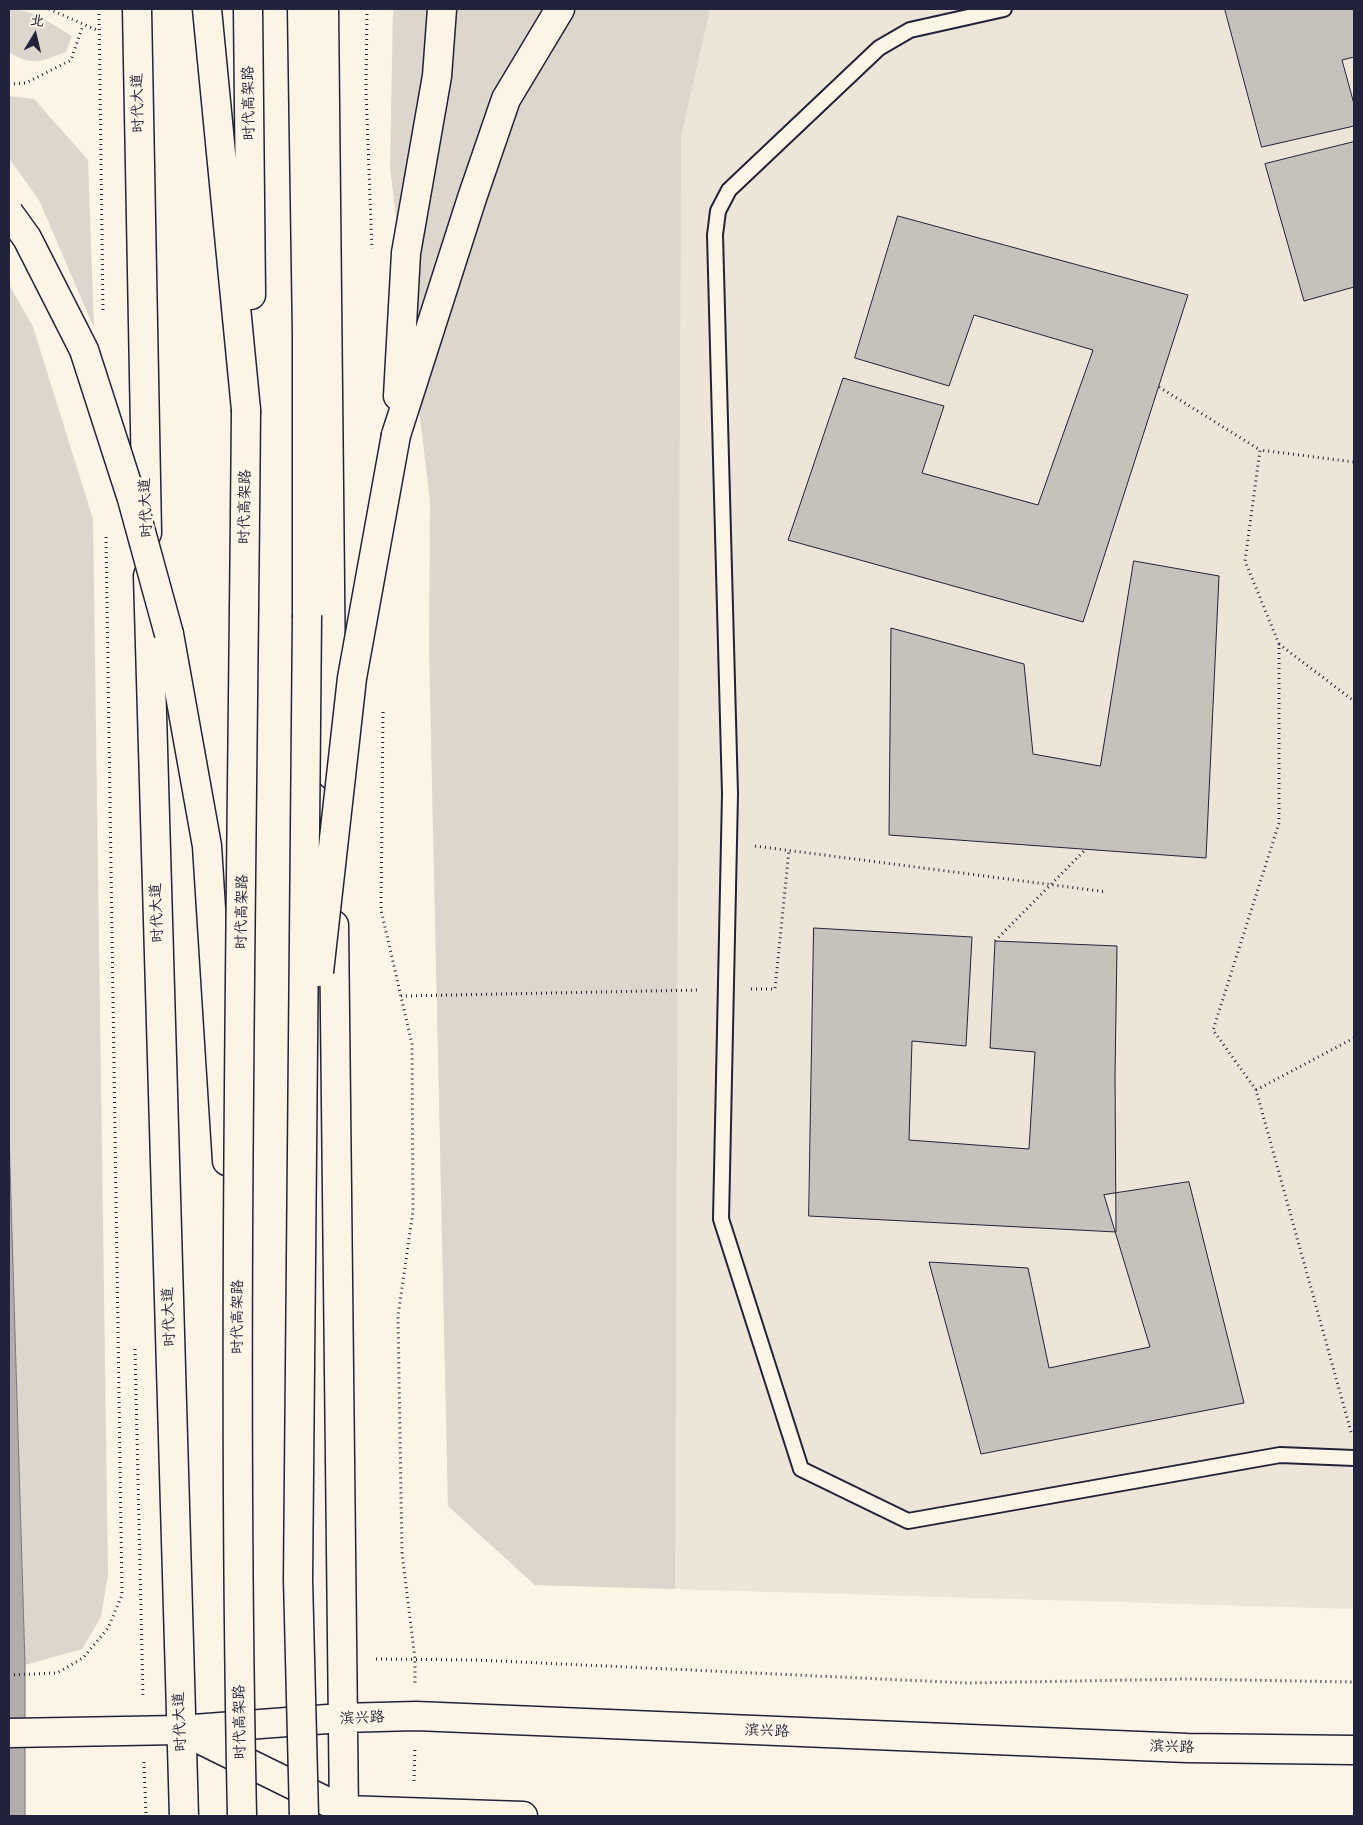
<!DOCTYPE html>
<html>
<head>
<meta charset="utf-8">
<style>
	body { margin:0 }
	#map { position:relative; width:1363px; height:1825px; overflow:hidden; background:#fcf5e5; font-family:"Playpen Sans","LXGW WenKai TC",sans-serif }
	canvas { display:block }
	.frame { position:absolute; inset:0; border:10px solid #22223b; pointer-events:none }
	.north { position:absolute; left:10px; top:10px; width:50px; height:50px; -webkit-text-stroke:4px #fcf5e5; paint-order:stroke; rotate:9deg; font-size:14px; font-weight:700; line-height:20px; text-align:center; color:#22223b }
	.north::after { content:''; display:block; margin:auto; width:18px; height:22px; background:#22223b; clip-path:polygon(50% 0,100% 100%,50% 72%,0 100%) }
</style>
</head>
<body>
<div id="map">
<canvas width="1363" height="1825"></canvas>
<div class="frame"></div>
<div class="north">北</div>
</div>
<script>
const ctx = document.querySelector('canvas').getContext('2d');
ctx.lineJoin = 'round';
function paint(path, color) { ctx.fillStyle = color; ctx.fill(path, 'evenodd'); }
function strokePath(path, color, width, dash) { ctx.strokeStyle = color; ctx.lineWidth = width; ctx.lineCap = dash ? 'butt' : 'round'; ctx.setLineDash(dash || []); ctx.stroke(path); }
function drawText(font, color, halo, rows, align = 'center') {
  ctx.font = font + ' "Playpen Sans","LXGW WenKai TC",sans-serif'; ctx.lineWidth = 5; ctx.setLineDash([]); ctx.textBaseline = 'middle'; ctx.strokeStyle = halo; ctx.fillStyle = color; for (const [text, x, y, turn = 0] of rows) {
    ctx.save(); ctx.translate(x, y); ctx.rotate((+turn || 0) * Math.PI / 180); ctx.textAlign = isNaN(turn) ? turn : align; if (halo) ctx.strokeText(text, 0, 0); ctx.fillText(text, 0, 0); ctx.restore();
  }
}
paint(new Path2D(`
	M634 9H1354V1609L535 1585 448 1506 429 645Z`), '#ece5d8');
paint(new Path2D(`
	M9 9C32 9 52 24 72 36L66 52C42 61 32 67 9 52Z
	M393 9H710L681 136 675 1589 535 1585 448 1506 429 645 430 501 390 167Z
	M9 96 34 99 88 160 94 328 39 200 9 158Z
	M9 284 33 327 93 519 108 1574 101 1617 82 1649 25 1665 9 1133Z`), '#dcd6cc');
const water = new Path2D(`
	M9 1133 25 1665V1816H9Z`);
paint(water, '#b2adab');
strokePath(water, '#78757e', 1);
const building = new Path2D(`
	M1225 9H1354V57L1342 60 1354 104V126L1262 147Z
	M1354 142V287L1304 301 1265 164Z
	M898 216 1188 295 1083 622 788 540 843 378 944 406 922 473 1038 505 1093 350 974 315 949 386 855 358Z
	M1134 561 1219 576 1206 858 889 835 891 628 1024 664 1033 754 1100 766Z
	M814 928 972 937 966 1046 912 1041 909 1140 1029 1149 1035 1052 990 1048 995 941 1117 946 1115 1075 1116 1232 809 1216Z
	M1189 1182 1244 1403 981 1454 929 1262 1028 1268 1049 1368 1150 1347 1104 1195Z`);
paint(building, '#c6c1bb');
strokePath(building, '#22223b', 1);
const lane = new Path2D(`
	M1004 9 910 30 879 48 729 190 718 211 715 235 730 794 721 1219 801 1469 908 1521 1280 1455 1354 1458`);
const secondary = new Path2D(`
	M9 1733 180 1730`);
const primary = new Path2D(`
	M137 9 147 533
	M324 9 332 775
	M148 576 184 1816
	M334 925 344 1816
	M180 1730 341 1718 416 1716 1187 1748 1354 1750
	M181 1730 344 1810 523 1816`);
const highway = new Path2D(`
	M207 9 246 410
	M248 9 251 295
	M302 9 307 335V615
	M398 396 406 253 437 76 442 9
	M396 435 472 198 506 99 560 9
	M169 634 207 846 227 1161`);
strokePath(lane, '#22223b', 18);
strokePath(secondary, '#22223b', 31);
strokePath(primary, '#22223b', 31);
strokePath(highway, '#22223b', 31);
strokePath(new Path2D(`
	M49 9 99 31
	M99 9 103 313
	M367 9 366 91 372 249
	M9 84 26 83 71 60 83 25
	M1159 387 1260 450
	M1279 644 1354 701
	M383 712 381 910 412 1044 413 1211 398 1316 402 1553 415 1659V1683
	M755 846 1107 892
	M751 989H775L789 850
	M401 996 700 990
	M1256 1090 1354 1038
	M135 1349 143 1698
	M1351 1432 1256 1090 1213 1030 1279 823V644L1245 561 1260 450 1354 462
	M376 1659 477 1660 967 1683 1187 1679 1354 1682
	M9 1675 57 1673 83 1658 108 1628 122 1595 106 537
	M144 1762 146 1816
	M414 1781 415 1747`), '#22223b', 3, [1, 4]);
strokePath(lane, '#fcf5e5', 14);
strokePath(secondary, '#fcf5e5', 28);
strokePath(primary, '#fcf5e5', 28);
strokePath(highway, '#fcf5e5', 28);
const highwayBridge = new Path2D(`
	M9 213 27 238 84 350 132 499 169 634
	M319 972 352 678 396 435
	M242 1816C232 1348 242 879 246 410
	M304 1816 298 1579 307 615`);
strokePath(highwayBridge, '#22223b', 31, []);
strokePath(new Path2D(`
	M995 941 1085 850`), '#22223b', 3, [1, 4]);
strokePath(highwayBridge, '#fcf5e5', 28);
drawText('15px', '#22223b', '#fcf5e5', [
	["时代大道",138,103,-91],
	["时代高架路",249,103,-91],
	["时代高架路",245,507,-89],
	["时代大道",146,508,-92],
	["时代高架路",242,912,-89],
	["时代大道",157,913,-92],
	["时代大道",169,1317,-92],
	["时代高架路",238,1317,-90],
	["滨兴路",362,1718,-2],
	["时代大道",180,1722,-92],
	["时代高架路",240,1722,-91],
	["滨兴路",767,1731,2],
	["滨兴路",1172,1747,2]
]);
</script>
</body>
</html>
